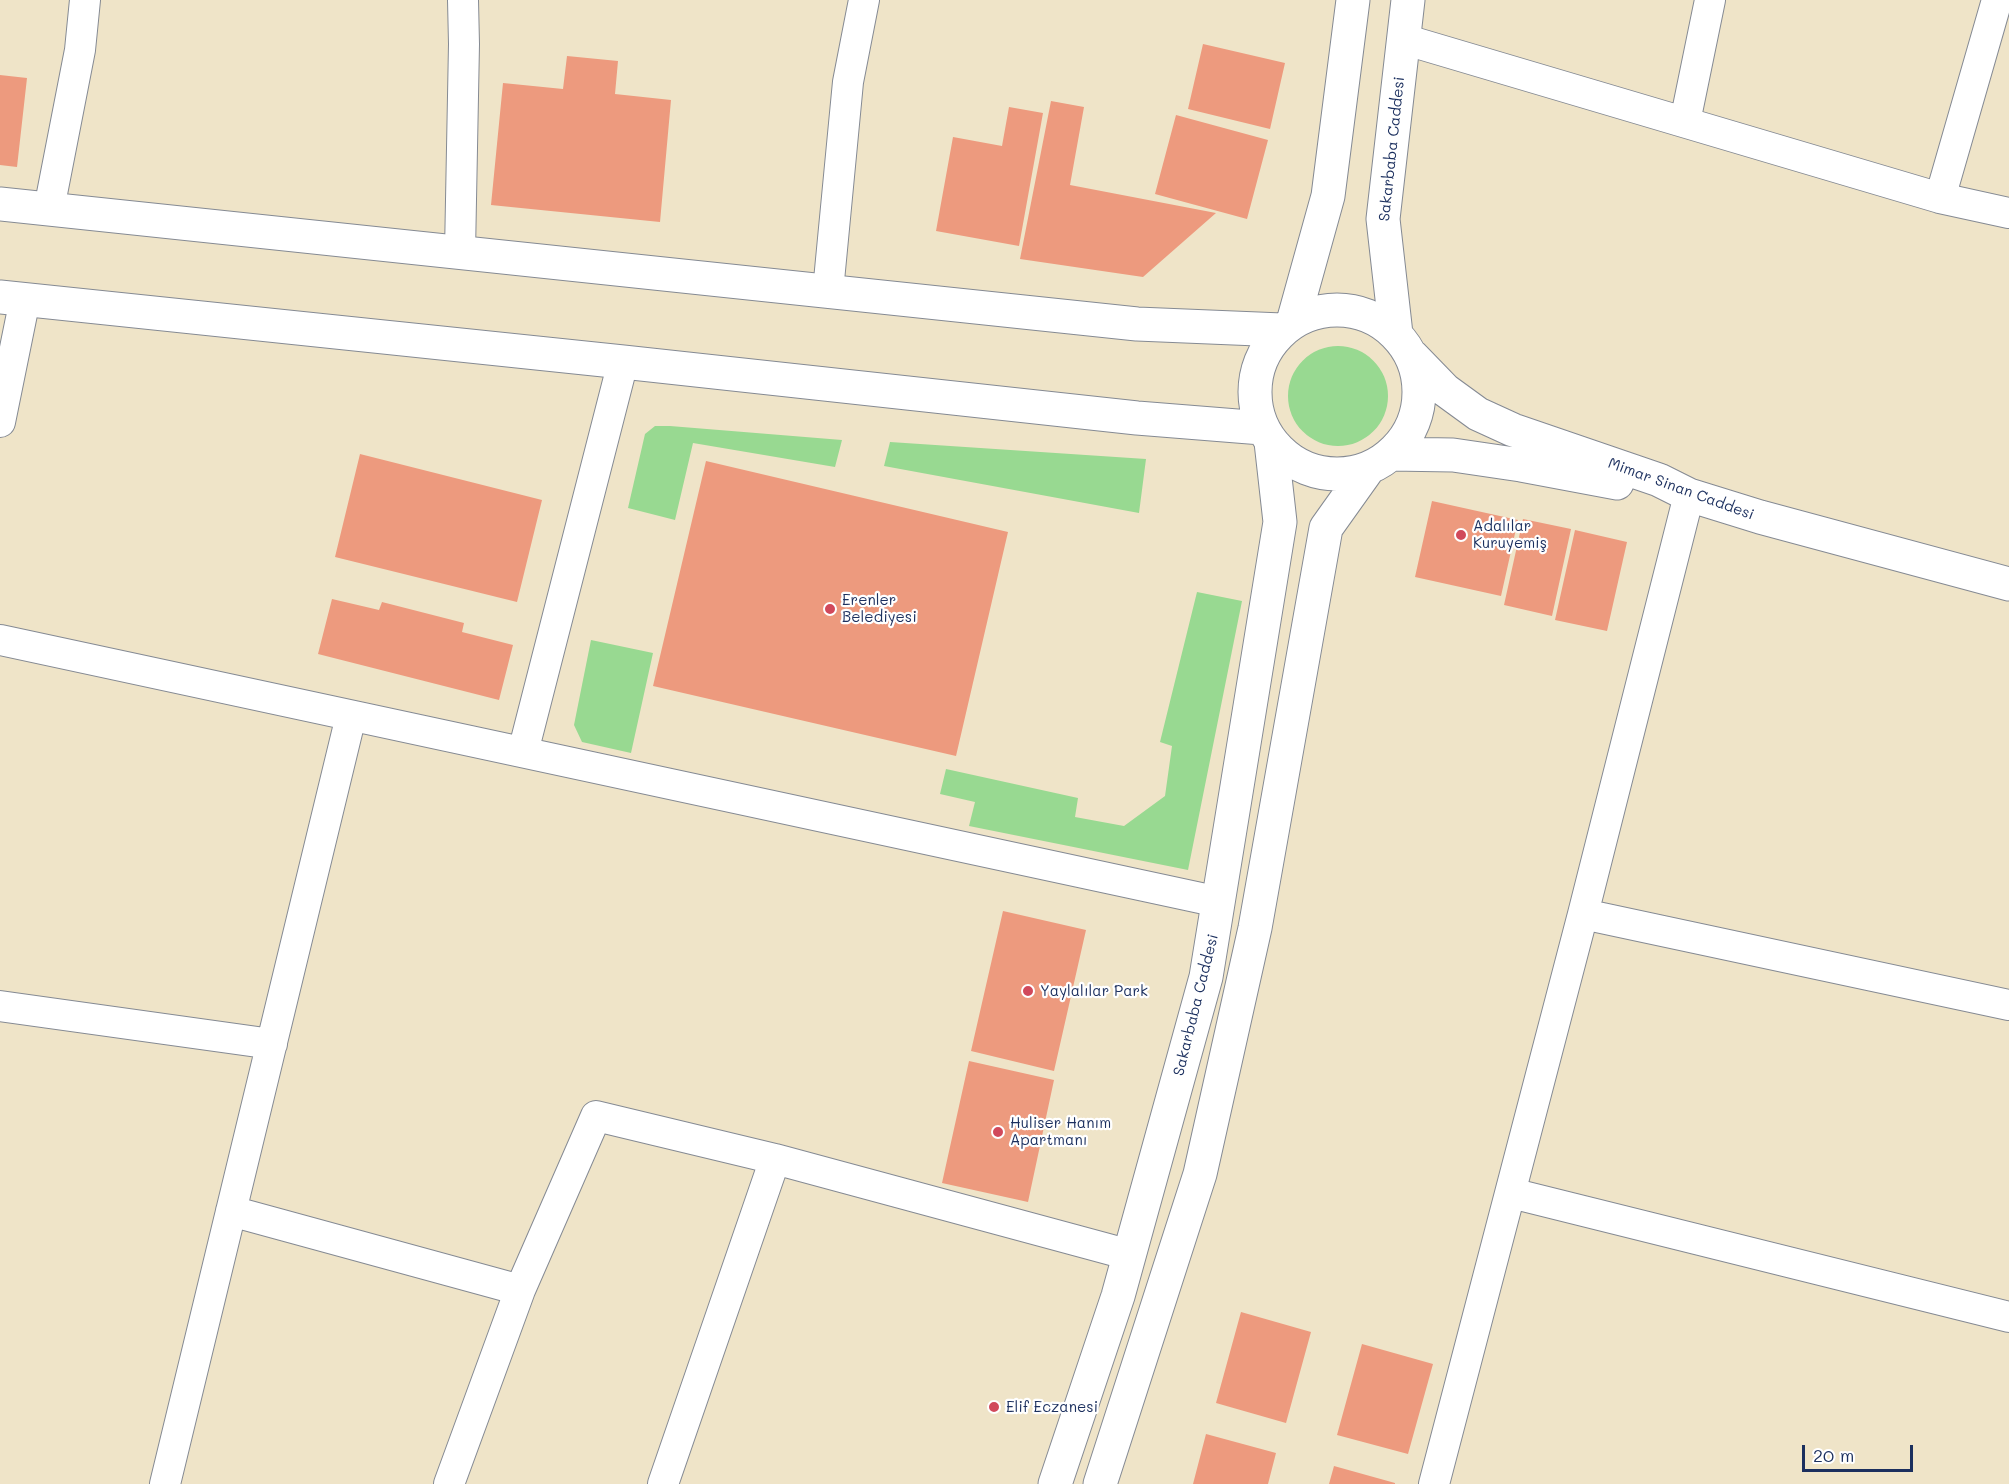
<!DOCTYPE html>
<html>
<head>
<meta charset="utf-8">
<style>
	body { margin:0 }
	#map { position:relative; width:2009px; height:1484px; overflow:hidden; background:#efe4c8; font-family:Mali,sans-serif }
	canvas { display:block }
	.scale { position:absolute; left:1802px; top:1445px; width:111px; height:27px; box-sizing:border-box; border:3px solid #1b2f5e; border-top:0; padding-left:8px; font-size:18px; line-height:21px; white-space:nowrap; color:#1b2f5e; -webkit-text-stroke:4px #fff; paint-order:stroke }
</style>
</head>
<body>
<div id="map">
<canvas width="2009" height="1484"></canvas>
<div class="scale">20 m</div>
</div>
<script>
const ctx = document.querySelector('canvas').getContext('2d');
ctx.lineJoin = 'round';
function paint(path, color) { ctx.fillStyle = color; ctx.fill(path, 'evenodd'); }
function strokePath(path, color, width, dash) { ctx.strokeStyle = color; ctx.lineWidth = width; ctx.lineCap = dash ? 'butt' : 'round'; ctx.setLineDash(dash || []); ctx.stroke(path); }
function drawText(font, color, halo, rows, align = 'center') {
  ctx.font = font + ' Mali,sans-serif'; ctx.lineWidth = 4.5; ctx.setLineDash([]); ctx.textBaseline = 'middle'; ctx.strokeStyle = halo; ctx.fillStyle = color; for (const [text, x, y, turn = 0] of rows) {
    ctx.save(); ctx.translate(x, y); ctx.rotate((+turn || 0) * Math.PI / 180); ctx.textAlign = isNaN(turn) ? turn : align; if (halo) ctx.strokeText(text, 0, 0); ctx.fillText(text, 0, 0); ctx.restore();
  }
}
paint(new Path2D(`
	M1288 396a50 50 0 1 1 100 0a50 50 0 1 1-100 0Z
	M655 426H670L842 440 835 467 693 443 675 520 628 508 645 434Z
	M890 442 1146 459 1139 513 884 466Z
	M1197 592 1242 601 1188 870 969 826 975 802 940 794 946 769 1078 798 1075 817 1124 826 1165 796 1172 746 1160 742Z
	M591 640 653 653 631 753 582 742 574 725Z`), '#98d991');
paint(new Path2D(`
	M1203 44 1285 63 1270 129 1188 109Z
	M567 56 618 61 615 94 671 100 660 222 491 205 503 83 563 89Z
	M0 75 27 78 17 167 0 165Z
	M1051 101 1084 107 1070 185 1216 213 1143 277 1020 259Z
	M1009 107 1043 113 1019 246 936 231 953 137 1002 146Z
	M1176 115 1268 140 1247 219 1155 194Z
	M360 454 542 500 517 602 335 557Z
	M706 461 1008 532 956 756 653 686Z
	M1432 501 1518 520 1501 596 1415 577Z
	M1523 519 1571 529 1552 616 1504 605Z
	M1575 530 1627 542 1607 631 1555 620Z
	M332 599 379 610 382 602 464 623 462 632 513 645 499 700 318 654Z
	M1003 911 1086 930 1054 1071 971 1051Z
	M969 1061 1054 1080 1028 1202 942 1183Z
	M1241 1312 1311 1332 1286 1423 1216 1403Z
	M1362 1344 1433 1364 1408 1454 1337 1435Z
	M1206 1434 1276 1453 1268 1484H1193Z
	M1334 1466 1395 1483V1484H1329Z`), '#ed9a7e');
const street = new Path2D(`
	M1403 39 1940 198 2009 213
	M1685 122 1710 0
	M1940 198 1997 0
	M49 209 80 50 85 0
	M460 252 464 44 463 0
	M828 291 848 82 864 0
	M0 422 25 299
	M0 640 1219 902
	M523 752 623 362
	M1583 914 2009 1005
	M0 1006 272 1044
	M1511 1193 2009 1317
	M231 1211 520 1290
	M165 1484 351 716
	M449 1484 520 1290 596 1116 775 1159 1130 1255
	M663 1484 775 1159
	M1434 1484 1583 914 1689 495`);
const secondary = new Path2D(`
	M0 204 1137 324 1282 330
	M0 297 623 362 1137 418 1262 428
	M1255 392a82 82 0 1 1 164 0a82 82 0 1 1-164 0Z
	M1293 322 1328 196 1353 0
	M1396 334 1383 219 1408 0
	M1412 356 1445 390 1478 414 1513 430 1659 480 1689 495 1760 517 2009 584
	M1391 454 1453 455 1521 465 1617 483
	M1055 1484 1118 1296 1206 977 1280 522 1271 442
	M1100 1484 1200 1174 1255 928 1326 528 1368 469`);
strokePath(street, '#858a93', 32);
strokePath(secondary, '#858a93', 35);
strokePath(street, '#fff', 30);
strokePath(secondary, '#fff', 33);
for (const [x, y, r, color] of [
	[1461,535,6,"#d1495b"],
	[830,609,6,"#d1495b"],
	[1028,991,6,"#d1495b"],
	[998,1132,6,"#d1495b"],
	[994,1407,6,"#d1495b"]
]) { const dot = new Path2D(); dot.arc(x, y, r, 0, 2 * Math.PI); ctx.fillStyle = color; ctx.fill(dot); strokePath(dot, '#fff', 2); }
drawText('15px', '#1b2f5e', '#fff', [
	["Sakarbaba Caddesi",1392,149,-84],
	["Mimar Sinan Caddesi",1681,489,20],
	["Sakarbaba Caddesi",1196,1005,-76]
]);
drawText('15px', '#1b2f5e', '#fff', [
	["Adalılar",1473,526],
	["Kuruyemiş",1473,543],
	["Erenler",842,600],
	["Belediyesi",842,617],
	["Yaylalılar Park",1040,991],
	["Huliser Hanım",1010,1123],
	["Apartmanı",1010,1140],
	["Elif Eczanesi",1006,1407]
], 'left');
</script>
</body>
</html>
